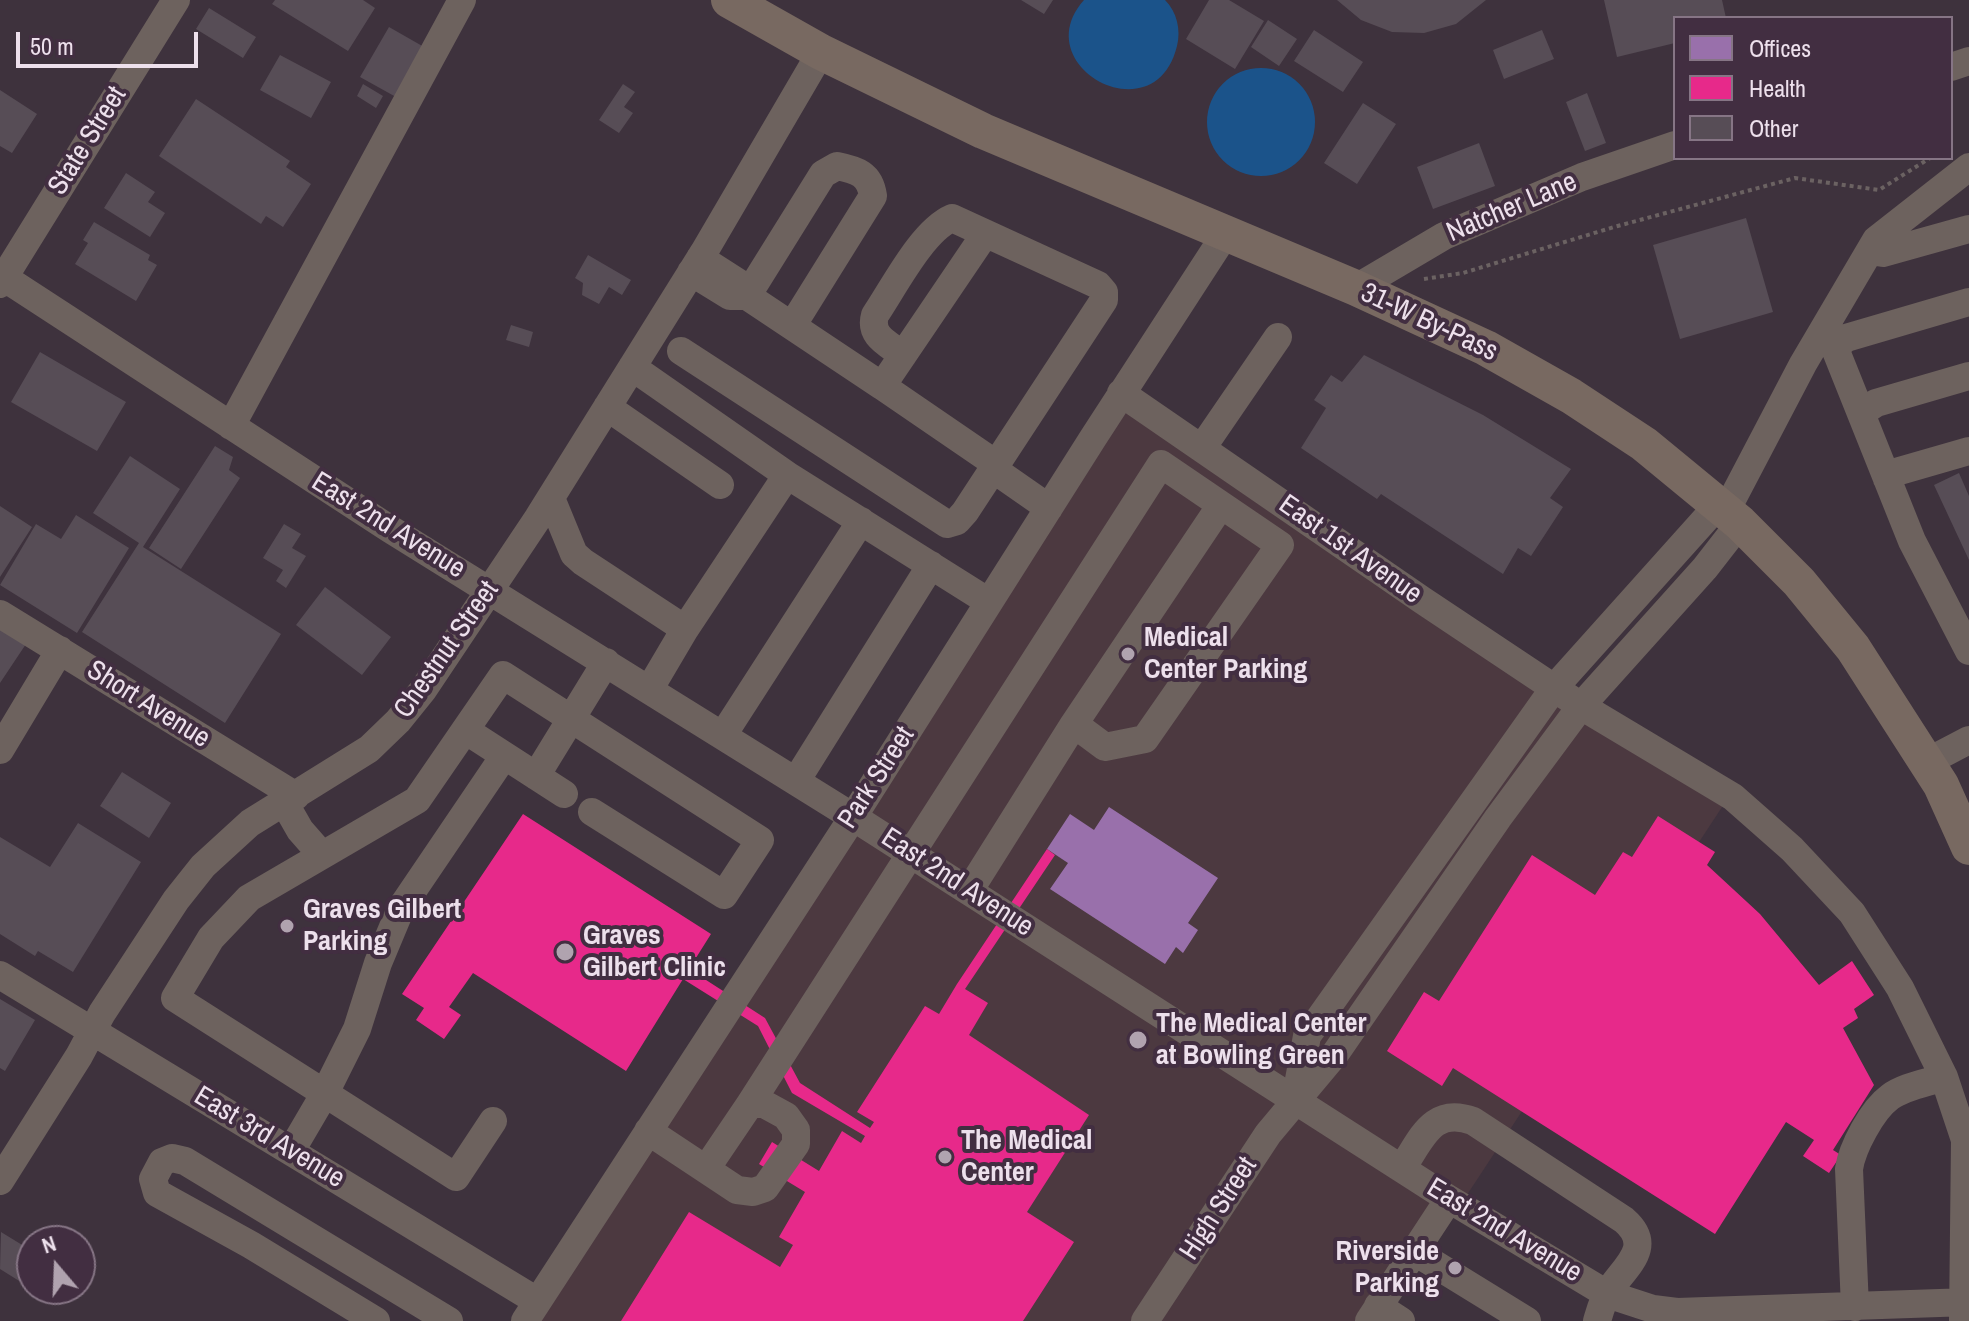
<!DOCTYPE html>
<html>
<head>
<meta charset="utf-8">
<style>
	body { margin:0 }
	#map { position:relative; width:1969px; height:1321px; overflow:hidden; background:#3e323d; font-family:"Archivo Narrow",sans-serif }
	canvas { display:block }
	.legend { position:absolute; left:1673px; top:16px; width:280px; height:144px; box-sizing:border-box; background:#422e41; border:2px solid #867585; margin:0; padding:10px 14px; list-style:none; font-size:24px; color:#ede0ec }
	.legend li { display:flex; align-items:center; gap:16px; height:40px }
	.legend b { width:40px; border:2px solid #867585 }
	.north { position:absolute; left:16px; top:1225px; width:80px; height:80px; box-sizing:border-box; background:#422e41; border:2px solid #867585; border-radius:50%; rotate:341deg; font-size:22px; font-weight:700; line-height:32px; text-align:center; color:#ede0ec }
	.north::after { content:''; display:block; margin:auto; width:28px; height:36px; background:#b0a3af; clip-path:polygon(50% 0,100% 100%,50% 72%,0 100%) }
	.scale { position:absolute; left:16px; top:32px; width:182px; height:36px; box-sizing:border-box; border:4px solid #ede0ec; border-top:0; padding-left:10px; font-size:24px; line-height:28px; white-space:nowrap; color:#ede0ec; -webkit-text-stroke:6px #422e41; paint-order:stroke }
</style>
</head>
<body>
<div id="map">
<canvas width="1969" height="1321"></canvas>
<ul class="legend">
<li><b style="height:22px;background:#9970ab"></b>Offices</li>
<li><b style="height:22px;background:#e7298a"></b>Health</li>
<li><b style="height:22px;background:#574d56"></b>Other</li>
</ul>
<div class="north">N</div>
<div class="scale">50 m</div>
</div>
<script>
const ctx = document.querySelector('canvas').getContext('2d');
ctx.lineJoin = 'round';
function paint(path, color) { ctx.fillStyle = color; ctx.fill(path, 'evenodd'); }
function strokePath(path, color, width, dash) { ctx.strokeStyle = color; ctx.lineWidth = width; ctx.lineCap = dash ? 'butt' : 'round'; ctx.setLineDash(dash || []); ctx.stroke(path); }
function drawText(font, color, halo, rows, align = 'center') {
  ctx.font = font + ' "Archivo Narrow",sans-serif'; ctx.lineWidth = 8; ctx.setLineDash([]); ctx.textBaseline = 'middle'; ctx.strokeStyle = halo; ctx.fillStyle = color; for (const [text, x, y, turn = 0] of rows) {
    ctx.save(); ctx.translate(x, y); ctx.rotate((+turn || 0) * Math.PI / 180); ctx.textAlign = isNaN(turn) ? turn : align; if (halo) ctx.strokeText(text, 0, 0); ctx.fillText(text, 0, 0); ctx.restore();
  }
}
paint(new Path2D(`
	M1121 393 1728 798 1384 1321H527Z`), '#4c3940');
paint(new Path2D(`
	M1084 0H1165C1177 12 1181 30 1177 46 1155 137 1025 66 1084 0Z
	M1207 122a54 54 0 1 1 108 0a54 54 0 1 1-108 0Z`), '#1b538a');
paint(new Path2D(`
	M1109 807 1218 878 1188 923 1198 930 1183 953 1176 947 1165 964 1050 889 1068 863 1047 849 1070 814 1094 830Z`), '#9970ab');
paint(new Path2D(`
	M523 814 711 934 689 969 765 1018 800 1083 870 1128 874 1122 857 1112 925 1006 939 1014 957 984 1047 849 1055 855 965 989 988 1003 969 1035 1089 1115 1027 1212 1074 1242 1023 1321H621L689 1212 780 1267 793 1245 779 1237 805 1192 759 1164 772 1142 819 1171 842 1131 861 1143 865 1136 792 1093 758 1026 683 979 626 1071 473 973 449 1007 461 1015 444 1039 416 1020 424 1008 402 994Z
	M1658 816 1715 852 1707 865 1760 914 1819 985 1852 961 1874 995 1854 1009 1858 1018 1843 1028 1874 1085 1833 1150 1841 1155 1829 1173 1803 1156 1814 1140 1786 1122 1715 1234 1453 1068 1442 1086 1387 1051 1424 992 1439 1001 1532 855 1595 895 1623 852 1632 857Z`), '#e7298a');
paint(new Path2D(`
	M275 0H363L375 8 348 51 272 4Z
	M1021 0H1053L1044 14Z
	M1209 0H1229L1264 21 1235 69 1186 39Z
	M1337 0H1486L1456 24 1424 33 1392 32 1361 20Z
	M1604 0H1722L1726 18H1675V43L1617 57Z
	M209 8 256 37 243 58 196 29Z
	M1268 20 1297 39 1279 66 1251 47Z
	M389 27 424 47 396 97 360 77Z
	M1314 30 1363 62 1343 92 1294 61Z
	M1542 30 1554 59 1504 79 1493 50Z
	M280 55 331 82 311 118 260 90Z
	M363 84 383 96 376 108 357 96Z
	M623 84 635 92 624 107 633 113 619 133 599 120Z
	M0 90 37 114 12 153 0 146Z
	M1587 93 1606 143 1585 151 1566 102Z
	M196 99 290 161 286 167 311 184 283 227 266 216 261 224 159 156Z
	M1363 103 1396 124 1357 184 1324 163Z
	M1479 143 1495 186 1433 209 1417 167Z
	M126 173 155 192 148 202 165 213 150 237 104 208Z
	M1746 218 1773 312 1680 339 1653 245Z
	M94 222 150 255 148 260 157 265 136 301 75 264 88 243 83 240Z
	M588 255 631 280 622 295 609 287 599 304 582 295 583 283 575 278Z
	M511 325 533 332 529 347 506 340Z
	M40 352 126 402 97 451 11 402Z
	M1364 355 1483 415 1571 469 1550 498 1563 507 1531 556 1518 548 1503 574 1381 494 1377 499 1301 448 1326 408 1314 400 1331 375 1342 382Z
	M215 446 233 457 229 470 240 478 181 569 149 548Z
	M130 456 180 489 143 547 281 634 225 723 82 632 139 543 93 513Z
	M1959 473 1969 496V560L1934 485Z
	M0 506 32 527 0 577Z
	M76 515 129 548 77 633 0 585 36 524 61 539Z
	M284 524 301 534 292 548 306 556 286 588 276 581 283 570 263 558Z
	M325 587 391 637 362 675 296 625Z
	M0 627 26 644 0 683Z
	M122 772 171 803 149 838 100 806Z
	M78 823 141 862 73 972 38 951 35 956 0 934V837L50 867Z
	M0 999 35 1020 5 1071 0 1068Z
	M1 1232 32 1251V1289L0 1269Z`), '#574d56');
strokePath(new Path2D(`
	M1424 279 1463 273 1614 227 1795 178 1879 190 1930 158`), '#6b6262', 4, [4, 4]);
strokePath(new Path2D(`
	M1951 67 1969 61
	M985 234 882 386 996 464
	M1870 251 1883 253 1969 229
	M691 272 730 296H747L739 283 700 258
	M0 275 390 529 853 817 1449 1199 1607 1294 1653 1309 1677 1312 1969 1302
	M0 284 176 0
	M1356 288 1444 236 1582 177 1675 145
	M792 326 873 196C870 174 857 170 837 166L823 174 747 296 882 386
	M1826 326 1912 541 1969 651
	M1835 348 1846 338 1969 302
	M681 351 947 524 957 521 965 512 1104 300V292L1098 285 952 218C922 231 894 287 875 315 869 336 887 343 903 355
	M632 367 787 475
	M1121 393 1422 600 1581 706 1733 797 1792 849 1852 913 1900 988 1944 1077 1965 1140 1963 1321
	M607 407 720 485
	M1861 413 1876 403 1969 376
	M231 426 462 0
	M1202 448 1278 337
	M993 469 1049 508
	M1887 479 1896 472 1969 451
	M551 498 574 554 583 562 685 629 787 475 989 602
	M1726 511 1803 364 1876 240 1969 167
	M0 614 296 796
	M649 690 685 629
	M1074 724 1221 505
	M465 730 564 794
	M723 735 861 521
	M0 750 60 650
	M1927 762 1969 740
	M536 776 606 662
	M796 781 931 565
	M284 802 300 830 321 854
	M0 975 537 1301
	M1296 1096 1307 1036 1554 688 1719 504
	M750 1104 1161 464 1280 545 1145 739 1105 747 1074 724 969 891
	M493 1121 456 1177 175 998 211 938 249 898 417 800 503 675 760 840 724 895 592 812
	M648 1131 737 1190 753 1192 765 1188 796 1144V1130L786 1116 764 1104H750L706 1169
	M291 1151 325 1093 357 1029 378 963 401 908 504 756
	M1402 1168C1422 1139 1432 1106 1473 1121L1624 1220C1655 1247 1625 1266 1609 1291 1603 1299 1600 1311 1597 1321
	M0 1181 79 1056 102 1013 176 900 203 866 250 823 369 749 398 721 423 690 538 518 704 252 821 52
	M1415 1252 1527 1321
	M1378 1306 1401 1321
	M1855 1307 1849 1169C1852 1148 1872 1110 1890 1097 1905 1086 1927 1083 1944 1077
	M376 1321 251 1245 157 1193 153 1179 162 1162 172 1158 185 1161 449 1321
	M525 1321 853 817 1093 438 1226 233
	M1145 1321 1268 1134 1335 1054 1498 818 1581 706 1705 568 1740 523
	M1369 1321 1449 1199`), '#6d625e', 28);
strokePath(new Path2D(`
	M729 0 821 52 983 131 1356 288 1486 348 1571 396 1644 444 1740 523 1799 582 1853 648 1941 785 1969 847`), '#786961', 36);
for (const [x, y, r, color] of [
	[1128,654,8,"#b0a3af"],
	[287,926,8,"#b0a3af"],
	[565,952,10,"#b0a3af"],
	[1138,1040,10,"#b0a3af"],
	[945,1157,8,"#b0a3af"],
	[1455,1268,8,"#b0a3af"]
]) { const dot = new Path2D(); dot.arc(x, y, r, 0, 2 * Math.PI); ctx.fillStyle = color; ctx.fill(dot); strokePath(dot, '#422e41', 3); }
drawText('28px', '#ede0ec', '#422e41', [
	["State Street",88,141,-58],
	["Natcher Lane",1512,208,-23],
	["31-W By-Pass",1429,323,25],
	["East 2nd Avenue",388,526,32],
	["East 1st Avenue",1350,550,35],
	["Chestnut Street",447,650,-55],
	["Short Avenue",148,705,32],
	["Park Street",877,778,-57],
	["East 2nd Avenue",957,883,33],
	["East 3rd Avenue",269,1138,31],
	["High Street",1219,1209,-57],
	["East 2nd Avenue",1504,1231,31]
]);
drawText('bold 28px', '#ede0ec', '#422e41', [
	["Medical",1144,638],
	["Center Parking",1144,670],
	["Graves Gilbert",303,910],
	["Parking",303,942],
	["Graves",583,936],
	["Gilbert Clinic",583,968],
	["The Medical Center",1156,1024],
	["at Bowling Green",1156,1056],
	["The Medical",961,1141],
	["Center",961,1173],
	["Riverside",1439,1252,"right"],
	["Parking",1439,1284,"right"]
], 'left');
</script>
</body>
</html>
